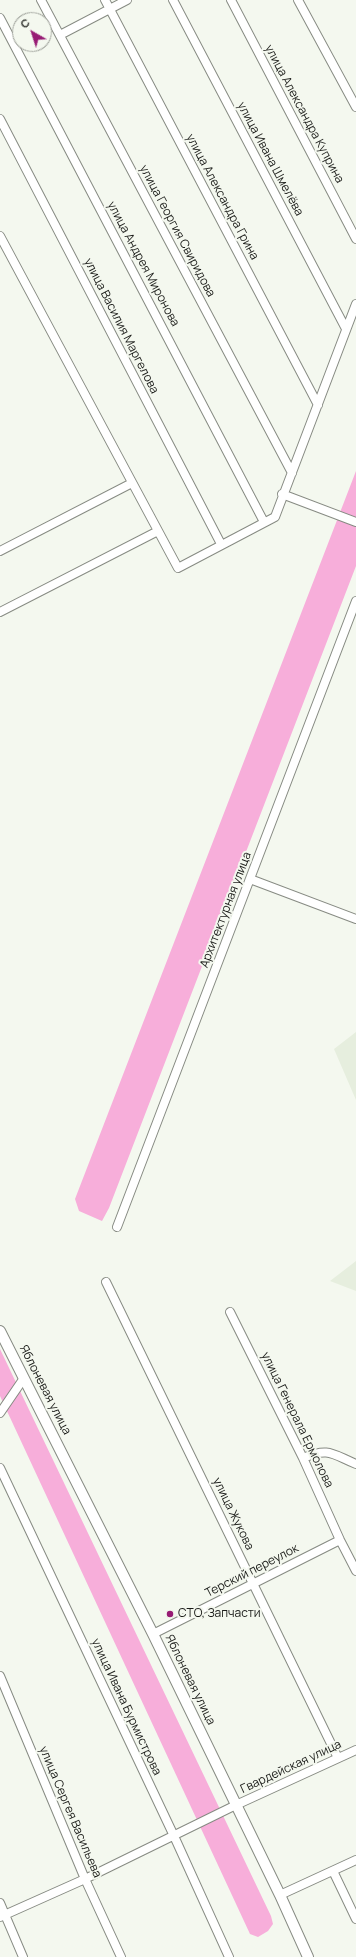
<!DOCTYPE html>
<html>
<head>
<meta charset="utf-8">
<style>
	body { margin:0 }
	#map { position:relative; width:356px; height:1957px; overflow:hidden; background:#f4f8ef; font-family:Manrope,sans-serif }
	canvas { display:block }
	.north { position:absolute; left:12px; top:12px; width:40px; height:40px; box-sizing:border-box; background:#f4f8ef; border:1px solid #9da099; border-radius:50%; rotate:321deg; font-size:11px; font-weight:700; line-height:16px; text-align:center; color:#1a1b18 }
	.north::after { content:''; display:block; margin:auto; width:14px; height:18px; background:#971b74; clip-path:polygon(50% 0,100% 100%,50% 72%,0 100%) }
</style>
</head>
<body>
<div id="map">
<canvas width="356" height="1957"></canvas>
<div class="north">С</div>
</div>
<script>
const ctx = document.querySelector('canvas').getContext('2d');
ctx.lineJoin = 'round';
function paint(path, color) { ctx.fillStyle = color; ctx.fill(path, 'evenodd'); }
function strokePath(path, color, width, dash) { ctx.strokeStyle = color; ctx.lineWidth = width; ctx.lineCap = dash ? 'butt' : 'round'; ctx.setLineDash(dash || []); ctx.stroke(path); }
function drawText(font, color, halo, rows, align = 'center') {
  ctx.font = font + ' Manrope,sans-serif'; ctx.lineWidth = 4; ctx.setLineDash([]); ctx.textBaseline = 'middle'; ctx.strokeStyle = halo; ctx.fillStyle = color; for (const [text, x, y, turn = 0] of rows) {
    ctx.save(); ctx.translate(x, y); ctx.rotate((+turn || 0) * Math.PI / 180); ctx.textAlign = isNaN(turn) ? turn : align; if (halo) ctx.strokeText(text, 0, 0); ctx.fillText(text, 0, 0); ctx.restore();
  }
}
paint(new Path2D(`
	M356 1032V1100L334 1049Z
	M356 1261V1291L330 1281Z`), '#e6eede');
paint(new Path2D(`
	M356 471V566L109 1208 102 1221 79 1211 75 1199Z
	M0 1349 271 1916 273 1924 268 1931 258 1937 250 1934 0 1396Z`), '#f7aeda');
const minor = new Path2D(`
	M41 0 292 473
	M105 0 318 405
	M173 0 346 329
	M231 0 356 239
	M298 0 356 107
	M0 18 264 522
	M60 35 127 0
	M0 119 221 544
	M0 236 178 568 275 517 356 304
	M282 494 356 522
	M0 551 132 483
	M0 612 158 531
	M250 879 356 919
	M117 1227 356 601
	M106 1282 338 1758
	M230 1312 303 1458 340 1540 356 1571
	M0 1413 24 1378
	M303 1458C329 1447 332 1454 356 1464
	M0 1468 174 1836 229 1957
	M153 1634 340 1540
	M0 1676 85 1879 121 1957
	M333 1871 356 1919
	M280 1895 356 1860
	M0 1903 23 1957
	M0 1917 85 1879 236 1805 356 1750`);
const tertiary = new Path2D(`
	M0 1331 153 1634 280 1895 308 1957`);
strokePath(minor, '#878b83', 10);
strokePath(tertiary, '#878b83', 12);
strokePath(minor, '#fff', 8);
strokePath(tertiary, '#fff', 10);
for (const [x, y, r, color] of [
	[170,1614,4,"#971b74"]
]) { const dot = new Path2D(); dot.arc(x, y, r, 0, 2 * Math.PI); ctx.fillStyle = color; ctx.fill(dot); strokePath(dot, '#f4f8ef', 1.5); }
drawText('12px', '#1a1b18', '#f4f8ef', [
	["улица Александра Куприна",304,114,62],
	["улица Ивана Шмелёва",270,159,62],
	["улица Александра Грина",222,197,62],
	["улица Георгия Свиридова",177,231,62],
	["улица Андрея Миронова",143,264,62],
	["улица Василия Маргелова",121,326,63],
	["Архитектурная улица",226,910,-69],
	["Яблоневая улица",45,1390,63],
	["улица Генерала Ермолова",297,1420,64],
	["улица Жукова",233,1514,64],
	["Терский переулок",252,1571,-27],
	["Яблоневая улица",190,1680,64],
	["улица Ивана Бурмистрова",126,1707,65],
	["Гвардейская улица",291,1767,-25],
	["улица Сергея Васильева",70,1812,67]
]);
drawText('12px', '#1a1b18', '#f4f8ef', [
	["СТО, Запчасти",178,1614]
], 'left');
</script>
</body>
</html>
